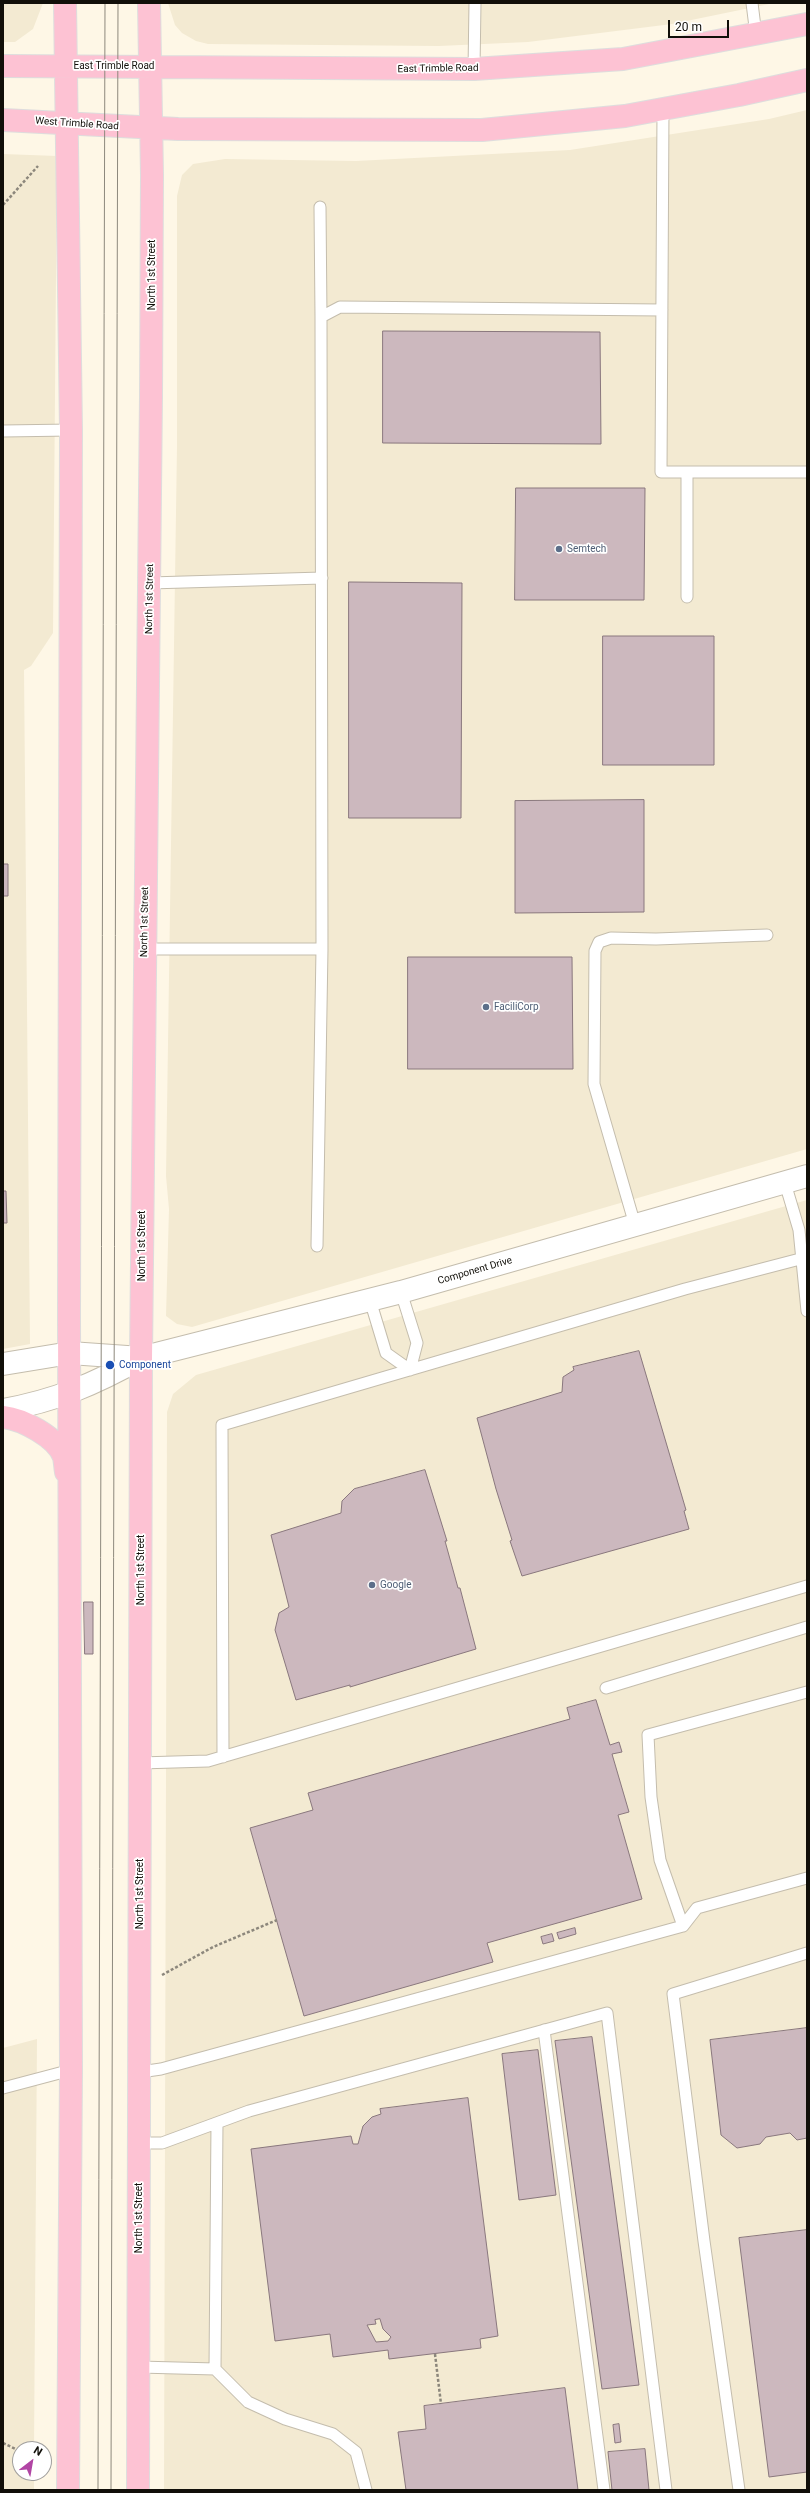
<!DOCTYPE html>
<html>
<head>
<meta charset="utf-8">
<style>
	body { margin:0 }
	#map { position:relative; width:810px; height:2493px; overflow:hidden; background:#fef7e6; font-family:Roboto,sans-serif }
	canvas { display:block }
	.frame { position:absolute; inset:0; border:4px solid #110f09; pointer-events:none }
	.north { position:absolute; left:12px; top:2441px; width:40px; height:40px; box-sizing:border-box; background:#fff; border:1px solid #a09f9d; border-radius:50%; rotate:31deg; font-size:11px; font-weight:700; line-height:16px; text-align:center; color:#110f09 }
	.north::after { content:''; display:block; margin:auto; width:14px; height:18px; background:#b145a4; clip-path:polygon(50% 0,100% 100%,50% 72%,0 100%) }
	.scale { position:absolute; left:668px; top:20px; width:61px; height:18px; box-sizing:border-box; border:2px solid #110f09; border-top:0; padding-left:5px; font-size:12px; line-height:14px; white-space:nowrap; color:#110f09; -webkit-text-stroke:3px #fff; paint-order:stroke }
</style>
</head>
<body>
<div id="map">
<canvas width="810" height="2493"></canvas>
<div class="frame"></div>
<div class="north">N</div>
<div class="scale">20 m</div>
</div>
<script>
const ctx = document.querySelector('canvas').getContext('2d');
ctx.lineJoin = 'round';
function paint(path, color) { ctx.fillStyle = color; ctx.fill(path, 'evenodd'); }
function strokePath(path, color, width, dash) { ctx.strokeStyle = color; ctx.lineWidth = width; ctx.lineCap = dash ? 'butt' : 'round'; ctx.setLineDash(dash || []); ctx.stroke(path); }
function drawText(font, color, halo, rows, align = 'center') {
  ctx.font = font + ' Roboto,sans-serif'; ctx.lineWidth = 3.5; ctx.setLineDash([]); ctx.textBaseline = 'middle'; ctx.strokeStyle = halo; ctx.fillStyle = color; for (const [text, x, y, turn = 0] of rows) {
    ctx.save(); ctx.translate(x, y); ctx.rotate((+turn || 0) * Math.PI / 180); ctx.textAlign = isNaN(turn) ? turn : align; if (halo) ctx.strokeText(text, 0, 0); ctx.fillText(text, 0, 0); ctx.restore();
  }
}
paint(new Path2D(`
	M3 3H43L33 29 15 42H3Z
	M168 3H774L672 24 528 42 439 46 208 44 196 41 182 33 175 25Z
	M807 110V1149L192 1327 177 1324 166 1316 169 1209 166 1176 177 446V196L182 175 193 164 225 159 356 161 570 150 769 119Z
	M3 154 57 156 53 633 31 666 24 670 30 1344 3 1349Z
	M807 1200V2490H164L167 1412 173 1394 196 1375Z
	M37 2039 34 2449H20V2473H34V2490H3V2048Z`), '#f3ead2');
const building = new Path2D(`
	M383 331 600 332 601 444 383 443Z
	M516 488H645L644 600H515Z
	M349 582 462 583 461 818H349Z
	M603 636H714V765H603Z
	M644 800V912L515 913V801Z
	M3 864H8V896H3Z
	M408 957H572L573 1069H408Z
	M3 1191H6L7 1223H3Z
	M639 1351 686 1510 684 1511 689 1529 522 1576 510 1541 512 1540 496 1489 477 1418 562 1392 563 1377 574 1370 573 1367Z
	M425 1470 447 1541H445L458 1588H460L476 1649 350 1687V1685L296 1700 275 1630 279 1613 289 1607 271 1535 341 1513 342 1501 354 1489Z
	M84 1602H93V1654H85Z
	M596 1700 610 1745 619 1742 622 1752 612 1754 629 1812 618 1815 642 1899 487 1943 493 1962 304 2016 250 1828 313 1810 308 1793 570 1719 567 1708Z
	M575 1928 576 1934 559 1939 557 1933Z
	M552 1934 554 1941 543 1944 541 1937Z
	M807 2028V2138L797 2140 790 2133 766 2137 760 2144 737 2148 721 2135 710 2040Z
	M592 2037 639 2385 602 2389 555 2041Z
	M538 2050 556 2195 519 2200 502 2054Z
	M468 2098 498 2336 480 2339 481 2348 389 2359 388 2350 333 2357 330 2334 275 2341 251 2149 351 2136 353 2144H358L363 2126 372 2117 381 2114 380 2109ZM380 2319 383 2329 391 2337 388 2341 376 2342 367 2325 376 2324 375 2320Z
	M807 2230V2472L769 2477 739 2238Z
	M565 2388 578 2490H406L398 2432 426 2429 424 2406Z
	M619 2424 621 2442 615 2443 613 2425Z
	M645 2449 649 2490H612L608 2452Z`);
paint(building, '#ccb8be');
strokePath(building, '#8a787e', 1);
const service = new Path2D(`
	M752 3 756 35
	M474 69 475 3
	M663 109 661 472H807
	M320 207 321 317
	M3 431 71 430
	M687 472V597
	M150 583 322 578
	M144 949H322
	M785 1183 799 1230 807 1311
	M635 1225 594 1084 595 951 599 942 611 938 656 939 767 935
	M317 1246 322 949 321 317 340 307 662 310
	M370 1300 386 1353 410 1370 417 1343 401 1292
	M606 1688 807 1627
	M223 1757 222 1425 685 1289 800 1259
	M140 1763 208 1761 807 1586
	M683 1926 660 1860 651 1797 648 1735 807 1692
	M544 2030 604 2490
	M140 2072 161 2069 683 1926 697 1908 807 1878
	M3 2088 71 2070
	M139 2143H162L249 2111 607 2013 666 2490
	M139 2367 215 2369 248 2402 285 2419 333 2434 356 2452 366 2490
	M215 2369 217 2123
	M739 2490 704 2241 673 1994 807 1953`);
const tertiary = new Path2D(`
	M141 1358 401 1292 807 1176`);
const secondary = new Path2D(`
	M3 1364 70 1353 141 1358
	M3 1410C55 1401 95 1384 141 1358`);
const primary = new Path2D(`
	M65 3 71 430 69 1314 71 2070 68 2490
	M3 66 474 69 623 59 807 24
	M3 120 178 129 482 130 625 116 739 95 807 80
	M3 1417C22 1419 57 1437 64 1457 65 1461 65 1467 66 1472
	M138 2490 141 1358 151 396 152 175 149 3`);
strokePath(service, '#c4bdad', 13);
strokePath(tertiary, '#c4bdad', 24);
strokePath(secondary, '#c4bdad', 24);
strokePath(primary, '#dedddd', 24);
strokePath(new Path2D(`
	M3 205 38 166
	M162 1975 213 1947 277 1920
	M435 2354 441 2404
	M3 2443 20 2451`), '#8c877c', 2.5, [3, 2]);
strokePath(service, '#fff', 11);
strokePath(tertiary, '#fff', 22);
strokePath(secondary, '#fff', 22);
strokePath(primary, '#fdc2d3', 22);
strokePath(new Path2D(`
	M98 2490 105 3
	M111 2490 118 3`), '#8d887c', 1);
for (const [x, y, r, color] of [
	[559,549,4,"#5c6f8a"],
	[486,1007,4,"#5c6f8a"],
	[110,1365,5,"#1a4fb4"],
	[372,1585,4,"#5c6f8a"]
]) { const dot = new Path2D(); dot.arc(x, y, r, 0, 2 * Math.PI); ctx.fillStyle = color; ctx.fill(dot); strokePath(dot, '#fff', 1.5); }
drawText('10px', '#110f09', '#fff', [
	["East Trimble Road",114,66],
	["East Trimble Road",438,69,-1],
	["West Trimble Road",77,124,4],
	["North 1st Street",152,275,-90],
	["North 1st Street",150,599,-89],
	["North 1st Street",145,922,-89],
	["North 1st Street",142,1246,-90],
	["Component Drive",475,1271,-16],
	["North 1st Street",141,1570,-90],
	["North 1st Street",140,1894,-90],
	["North 1st Street",139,2218,-90]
]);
drawText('10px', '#4e5e75', '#fff', [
	["Semtech",567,549],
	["FaciliCorp",494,1007],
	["Google",380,1585]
], 'left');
drawText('10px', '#164399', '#fff', [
	["Component",119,1365]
], 'left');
</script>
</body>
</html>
